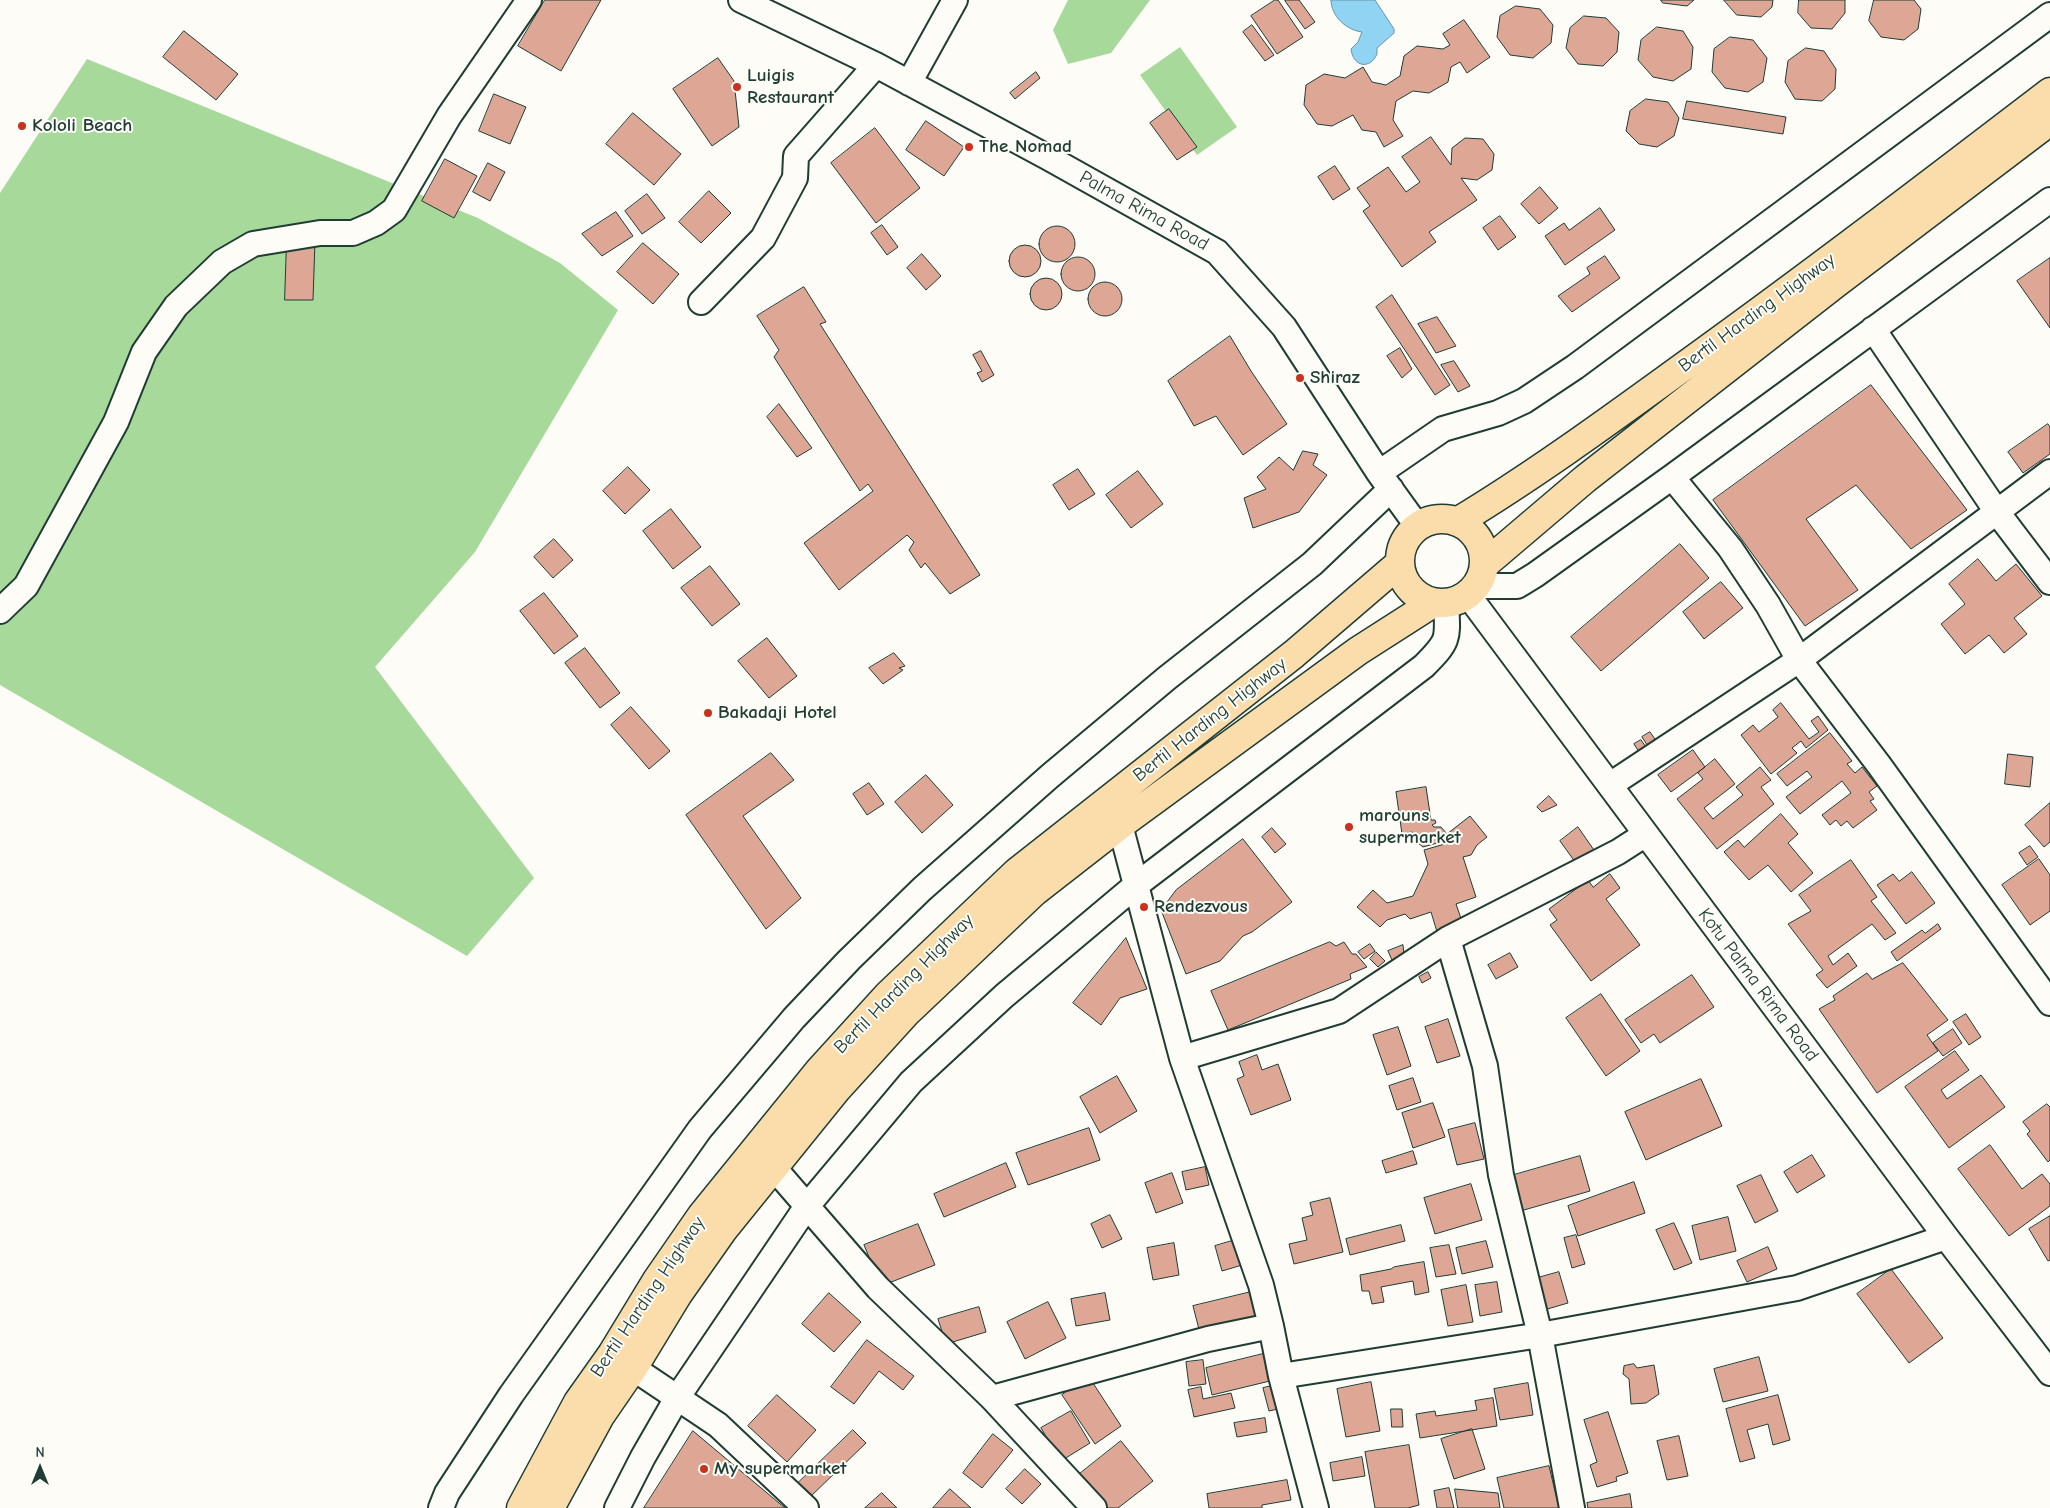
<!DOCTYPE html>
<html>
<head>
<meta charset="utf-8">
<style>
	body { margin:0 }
	#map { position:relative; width:2050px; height:1508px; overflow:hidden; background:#fdfcf7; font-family:"Comic Neue",sans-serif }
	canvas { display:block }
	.north { position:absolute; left:15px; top:1443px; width:50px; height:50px; -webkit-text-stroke:4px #fdfcf7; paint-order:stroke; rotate:0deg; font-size:14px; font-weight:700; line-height:20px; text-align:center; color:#1f3d34 }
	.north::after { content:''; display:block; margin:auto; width:18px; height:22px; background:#1f3d34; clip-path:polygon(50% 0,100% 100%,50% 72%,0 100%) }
</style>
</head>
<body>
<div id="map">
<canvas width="2050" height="1508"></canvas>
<div class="north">N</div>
</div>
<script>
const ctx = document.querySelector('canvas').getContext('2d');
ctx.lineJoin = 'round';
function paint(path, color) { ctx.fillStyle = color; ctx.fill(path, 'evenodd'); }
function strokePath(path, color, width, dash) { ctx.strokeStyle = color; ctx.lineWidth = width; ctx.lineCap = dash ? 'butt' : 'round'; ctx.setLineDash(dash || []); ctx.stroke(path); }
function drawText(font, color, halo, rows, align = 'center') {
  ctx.font = font + ' "Comic Neue",sans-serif'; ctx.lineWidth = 4; ctx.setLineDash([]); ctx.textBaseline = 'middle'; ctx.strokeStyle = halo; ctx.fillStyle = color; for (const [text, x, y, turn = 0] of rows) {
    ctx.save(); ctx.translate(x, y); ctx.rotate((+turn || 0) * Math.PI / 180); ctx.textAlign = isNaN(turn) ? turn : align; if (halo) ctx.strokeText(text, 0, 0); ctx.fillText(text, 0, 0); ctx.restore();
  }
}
paint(new Path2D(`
	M1068 0H1150L1111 53 1068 64 1053 30Z
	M1180 47 1237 127 1197 155 1140 75Z
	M87 59 478 218 560 263 618 310 475 552 375 667 534 878 467 956 0 685V193Z`), '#a7d99a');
const water = new Path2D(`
	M1331 0H1375L1394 29V33L1377 48V54C1370 70 1353 67 1351 49L1358 42 1362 32C1346 30 1331 16 1331 0Z`);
paint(water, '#90d3f2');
strokePath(water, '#6397a6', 1);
const building = new Path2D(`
	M545 0H601L561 71 518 46Z
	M1275 0H1278L1303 37 1277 54 1251 16Z
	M1287 0H1299L1315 22 1305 29 1285 1Z
	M1661 0H1694L1687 6 1663 3Z
	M1724 0H1773L1772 7 1761 17 1737 15Z
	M1799 0H1845V13L1832 29 1811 28 1798 13Z
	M1874 0H1914L1921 9 1918 29 1904 40 1881 37 1869 21Z
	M1516 6 1540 9 1553 25 1551 43 1533 58 1510 55 1497 37 1500 16Z
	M1584 16 1606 18 1619 32 1617 52 1603 66 1578 64 1566 48 1570 28Z
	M1464 20 1490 57 1467 73 1460 62 1451 67 1448 82 1429 93 1413 91 1396 101 1393 120 1403 136 1384 147 1376 132 1362 130 1353 115 1332 126 1317 124 1304 105 1306 85 1324 74 1345 78 1363 67 1372 82 1386 85 1400 76 1404 56 1417 46 1443 49 1450 45 1443 34Z
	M1252 25 1274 55 1265 61 1243 32Z
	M1657 27 1683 31 1693 47 1691 69 1673 81 1653 77 1638 60 1641 40Z
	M184 31 238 74 216 100 163 57Z
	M1730 37 1753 40 1767 58 1763 82 1748 92 1725 88 1712 72 1714 49Z
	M1806 48 1824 51 1836 69 1835 89 1822 101 1795 99 1785 82 1788 61Z
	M718 58 734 81 739 127 712 146 673 89Z
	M1036 72 1040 78 1015 99 1010 93Z
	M494 94 526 107 510 144 479 131Z
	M1646 99 1668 102 1679 118 1674 136 1657 147 1639 144 1626 131 1630 111Z
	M1687 101 1786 117 1783 134 1683 119Z
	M1169 109 1197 147 1177 160 1150 123Z
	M633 113 681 154 654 185 606 144Z
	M926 121 964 147 944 176 906 150Z
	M875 128 920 188 876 223 831 163Z
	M1431 137 1451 165 1452 148 1465 138 1483 139 1494 154 1492 170 1477 180 1461 178 1477 200 1429 232 1436 242 1402 267 1363 211 1370 206 1357 188 1388 167 1406 192 1420 182 1402 157Z
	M445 159 477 176 454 218 422 201Z
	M488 163 505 172 490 201 473 192Z
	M1335 166 1350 189 1333 200 1318 177Z
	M1540 187 1558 208 1539 224 1521 204Z
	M709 191 731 213 701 243 679 222Z
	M647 194 665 218 642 234 625 211Z
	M1600 208 1615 230 1565 265 1545 236 1564 223 1569 230Z
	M616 212 633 236 602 256 582 234Z
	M1500 216 1516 237 1498 250 1483 228Z
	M882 225 898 247 887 255 871 233Z
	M1039 244a18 18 0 1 1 36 0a18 18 0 1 1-36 0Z
	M287 240H315L313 300H285Z
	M643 243 679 274 653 304 617 272Z
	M1009 261a16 16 0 1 1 32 0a16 16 0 1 1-32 0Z
	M922 254 941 276 926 290 907 268Z
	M1605 256 1620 278 1572 312 1558 296 1590 274 1587 268Z
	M1061 274a17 17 0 1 1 34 0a17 17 0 1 1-34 0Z
	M2050 258V328L2017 281Z
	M1030 294a16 16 0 1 1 32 0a16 16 0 1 1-32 0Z
	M1088 299a17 17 0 1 1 34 0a17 17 0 1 1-34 0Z
	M804 287 826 322 820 324 980 575 950 594 925 563 921 568 909 550 914 542 907 535 839 590 804 543 873 491 868 484 860 491 774 357 779 350 757 316Z
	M1392 295 1450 385 1435 395 1376 307Z
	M1437 317 1456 346 1436 353 1418 324Z
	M1230 336 1251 371 1287 424 1243 455 1216 416 1194 426 1168 381Z
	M1400 348 1412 369 1402 378 1387 356Z
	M981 351 994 375 982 382 977 373 982 371 973 355Z
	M1454 361 1470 386 1458 392 1441 365Z
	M1871 385 1967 510 1911 549 1856 485 1806 519 1858 590 1805 626 1713 500Z
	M779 404 812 448 797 457 767 417Z
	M2048 424 2050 427V454L2023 473 2008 452Z
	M1303 451 1318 454 1313 465 1327 475 1299 512 1253 528 1244 498 1266 489 1257 477 1279 457 1293 470Z
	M628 467 650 490 625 514 603 491Z
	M1078 469 1095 494 1069 510 1053 485Z
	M1138 471 1163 504 1131 528 1106 495Z
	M671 509 701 547 673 569 643 531Z
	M554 539 573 560 553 578 534 557Z
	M1680 544 1709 578 1601 671 1571 637Z
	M1978 559 1996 581 2016 564 2042 596 2014 618 2027 634 2004 653 1989 635 1965 654 1941 624 1965 604 1949 584Z
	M710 566 740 604 712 626 681 588Z
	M1721 582 1743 608 1704 639 1683 612Z
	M544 593 578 636 554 654 520 611Z
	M767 638 797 676 769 698 738 661Z
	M585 648 620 693 600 708 565 663Z
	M894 653 905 666 899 668 903 670 883 684 869 668Z
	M1781 703 1809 739 1819 732 1811 721 1818 716 1828 730 1806 748 1801 741 1792 748 1797 753 1771 774 1741 735 1753 725 1759 732 1778 717 1773 710Z
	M631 707 670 751 649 769 611 725Z
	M1650 732 1657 742 1649 748 1642 737Z
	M1830 733 1852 761 1847 764 1855 773 1862 767 1877 786 1869 792 1874 799 1870 801 1877 810 1853 828 1847 821 1841 826 1836 820 1830 825 1822 815 1851 793 1842 781 1800 814 1786 797 1812 777 1807 771 1787 786 1777 774Z
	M1641 740 1646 747 1639 752 1634 744Z
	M1693 750 1705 767 1671 792 1658 775Z
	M771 753 794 780 743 816 801 898 766 929 686 815Z
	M2008 754 2033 757 2030 787 2005 784Z
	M1715 759 1735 784 1704 808 1713 819 1743 795 1736 787 1760 767 1771 780 1761 787 1774 804 1717 849 1677 799 1703 779 1698 773Z
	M926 775 953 805 922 833 895 802Z
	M869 783 884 804 867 815 853 794Z
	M1426 787 1431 820H1435L1436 823 1432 825 1434 827H1441L1447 834 1470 816 1487 837 1477 845 1471 855 1463 857 1476 897 1456 904 1464 927 1438 935 1431 912 1410 919 1405 914 1387 920 1380 927 1357 907 1373 890 1387 903 1413 896 1428 864 1424 850 1448 843V840L1423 847 1418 843 1420 840 1412 832 1402 834 1396 792Z
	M1549 796 1557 805 1542 812 1537 807Z
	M2050 803V842L2044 847 2025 825Z
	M1781 814 1798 834 1788 843 1813 873 1791 892 1768 865 1749 880 1724 852 1738 840 1744 847Z
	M1578 827 1596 853 1578 866 1560 841Z
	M1272 828 1286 844 1275 853 1262 837Z
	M1243 839 1292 902 1252 932 1243 936 1220 961 1186 974 1161 910 1176 890Z
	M2030 846 2038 857 2027 865 2019 853Z
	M2039 859 2050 875V911L2030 925 2002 885Z
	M1851 860 1877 897 1871 901 1896 933 1885 940 1872 924 1828 956 1833 965 1848 953 1857 966 1827 988 1816 975 1823 970 1788 924 1811 911 1799 895Z
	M1912 872 1935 903 1906 924 1877 885 1893 874 1899 881Z
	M1610 874 1620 888 1606 899 1640 945 1591 981 1550 925 1557 920 1549 909 1588 880 1593 887Z
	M1938 924 1941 929 1897 961 1891 952 1922 930 1925 933Z
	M1126 938 1147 989 1120 998 1101 1025 1073 1003Z
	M1330 942 1336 946 1344 942 1352 954H1356L1367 967 1350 974 1351 979 1228 1030 1211 991Z
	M1370 944 1375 951 1364 959 1358 952Z
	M1403 945 1404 955 1392 960 1388 951Z
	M1376 952 1385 961 1378 967 1370 959Z
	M1510 953 1518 967 1496 979 1488 965Z
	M1903 963 1948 1020 1927 1035 1938 1051 1877 1093 1819 1009 1835 1000 1833 996 1867 973 1872 979Z
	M1428 972 1431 978 1422 983 1419 977Z
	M1692 975 1714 1007 1660 1043 1654 1034 1641 1043 1625 1020Z
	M1601 994 1640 1051 1606 1076 1566 1018Z
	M1966 1014 1981 1037 1969 1045 1953 1022Z
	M1448 1019 1460 1056 1437 1063 1425 1027Z
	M1398 1027 1411 1066 1387 1075 1373 1035Z
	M1953 1029 1962 1043 1943 1056 1933 1043Z
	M1955 1051 1969 1070 1941 1090 1947 1099 1981 1075 2005 1107 1949 1148 1905 1087Z
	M1257 1055 1262 1070 1278 1064 1291 1100 1251 1115 1237 1079 1244 1076 1239 1062Z
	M1117 1076 1137 1111 1100 1133 1080 1097Z
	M1413 1078 1421 1102 1397 1110 1389 1086Z
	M1701 1079 1722 1126 1646 1160 1625 1112Z
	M1433 1103 1445 1137 1413 1148 1402 1113Z
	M2047 1104 2050 1107V1160L2048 1162 2027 1134 2030 1131 2023 1122Z
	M1475 1123 1484 1159 1457 1165 1448 1130Z
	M1089 1128 1100 1160 1028 1185 1016 1153Z
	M1990 1145 2022 1189 2042 1174 2050 1184V1206L2009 1236 1958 1169Z
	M1413 1151 1417 1164 1386 1173 1382 1161Z
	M1812 1155 1825 1176 1797 1193 1784 1172Z
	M1580 1156 1590 1191 1517 1212 1507 1177Z
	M1006 1163 1016 1187 944 1217 934 1194Z
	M1205 1167 1209 1185 1186 1190 1182 1172Z
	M1172 1173 1183 1203 1156 1213 1145 1183Z
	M1761 1175 1778 1211 1755 1223 1737 1186Z
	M1634 1182 1645 1213 1578 1236 1568 1206Z
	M1471 1184 1482 1220 1435 1234 1424 1198Z
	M1330 1198 1343 1252 1294 1264 1289 1244 1307 1240 1302 1218 1313 1215 1310 1203Z
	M1110 1215 1122 1239 1102 1248 1091 1224Z
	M2050 1216V1260L2048 1261 2029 1229Z
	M1728 1217 1736 1251 1700 1260 1692 1226Z
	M1674 1223 1692 1263 1674 1270 1656 1230Z
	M918 1224 935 1265 881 1286 864 1245Z
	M1401 1225 1405 1241 1350 1255 1346 1239Z
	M1576 1235 1585 1264 1572 1268 1564 1238Z
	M1242 1238 1249 1263 1222 1271 1215 1246Z
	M1486 1241 1493 1267 1462 1274 1456 1248Z
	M1174 1243 1179 1275 1153 1280 1147 1248Z
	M1449 1245 1456 1274 1436 1277 1430 1248Z
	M1768 1247 1777 1269 1747 1282 1737 1261Z
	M1424 1262 1429 1292 1415 1295 1413 1281 1381 1287 1384 1302 1372 1304 1369 1291H1362L1360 1275 1391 1269 1394 1267Z
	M1891 1269 1943 1338 1909 1363 1857 1294Z
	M1559 1272 1568 1303 1544 1310 1534 1279Z
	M1497 1282 1502 1312 1480 1316 1475 1285Z
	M1466 1285 1473 1322 1448 1326 1441 1290Z
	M1251 1292 1258 1324 1201 1337 1193 1306Z
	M829 1293 861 1322 834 1352 802 1324Z
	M1105 1293 1110 1320 1076 1326 1071 1299Z
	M1048 1302 1066 1338 1025 1359 1007 1322Z
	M979 1307 986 1332 946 1344 938 1319Z
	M867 1340 914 1376 903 1390 879 1371 854 1404 831 1387Z
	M1267 1353 1274 1380 1212 1395 1206 1368Z
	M1759 1357 1768 1391 1723 1402 1714 1369Z
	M1203 1360 1206 1384 1189 1386 1186 1362Z
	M1634 1364 1637 1368 1654 1365 1659 1394 1646 1403 1631 1404 1629 1379 1623 1374 1624 1366Z
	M1089 1377 1121 1426 1095 1444 1062 1395Z
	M1371 1382 1380 1431 1346 1437 1337 1389Z
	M1528 1383 1533 1415 1500 1420 1494 1389Z
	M1281 1384 1287 1407 1269 1411 1263 1388Z
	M1201 1387 1203 1399 1231 1393 1235 1408 1194 1417 1188 1390Z
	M777 1395 816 1430 787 1462 748 1426Z
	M1778 1395 1790 1440 1773 1445 1768 1424 1747 1430 1755 1458 1740 1462 1726 1409Z
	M1493 1398 1497 1426 1420 1438 1416 1414 1435 1411 1436 1416 1477 1410 1475 1401Z
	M1391 1409H1402L1403 1427H1392Z
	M1071 1411 1090 1443 1061 1461 1041 1428Z
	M1608 1412 1628 1473 1616 1477 1617 1481 1597 1487 1590 1465 1597 1462 1584 1420Z
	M1265 1418 1267 1432 1237 1437 1234 1423Z
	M1472 1429 1485 1469 1454 1479 1441 1439Z
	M853 1430 866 1443 809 1498 796 1485Z
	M693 1431 785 1508H644Z
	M993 1434 1013 1450 982 1488 963 1473Z
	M1679 1436 1688 1476 1667 1480 1657 1441Z
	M1121 1441 1153 1481 1118 1508H1103L1077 1476Z
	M1409 1445 1419 1505 1408 1508H1375L1365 1452Z
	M1362 1457 1365 1476 1333 1481 1330 1463Z
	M1549 1466 1559 1508H1504L1497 1478Z
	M1025 1469 1041 1484 1022 1504 1006 1489Z
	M1287 1480 1291 1500 1262 1505V1508H1209L1207 1494Z
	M1449 1488 1454 1508H1437L1434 1491Z
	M950 1489 971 1508H933Z
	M1455 1489 1498 1493 1500 1508H1458Z
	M882 1493 897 1508H865Z
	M1630 1494 1632 1508H1588L1587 1503Z`);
paint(building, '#dea795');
strokePath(building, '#1f3d34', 1);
const minor = new Path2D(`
	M741 0 876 65 1049 158 1217 252 1284 327 1379 473 1418 527
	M909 83 955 0
	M701 302 763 238 795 178 796 156 876 65
	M1873 329 1997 512 2050 582
	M1379 473 1443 429 1498 413 1524 401 1575 367 2050 15
	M1672 477 1730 548 1768 605 1799 660 1879 765 2050 1003
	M1477 586H1517L1535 575 1672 477 2050 200
	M1468 595 1946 1237 2050 1373
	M0 611 26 586 116 422 144 352 176 306 222 262 253 244 320 233H353L376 223 394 210 449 116 529 0
	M1610 785 1799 660 2050 472
	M1120 825 1182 1058 1261 1285 1271 1326 1281 1376 1316 1508
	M1448 939 1485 1066 1501 1175 1540 1335 1572 1508
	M1182 1058 1339 1011 1448 939 1618 852 1646 834
	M774 1168 878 1288 992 1398 1094 1508
	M633 1368 718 1425 806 1508
	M1281 1376 1540 1335 1797 1288 1946 1237
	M992 1398 1208 1339 1271 1326
	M441 1508 447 1493 511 1395 700 1129 794 1018 849 960 922 889 1050 776 1167 678 1312 564 1391 489
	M617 1508 643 1457 677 1398 807 1206 911 1082 1004 996 1135 886 1424 666C1450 640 1448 639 1446 603`);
const major = new Path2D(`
	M1400 561a42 42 0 1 1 84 0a42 42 0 1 1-84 0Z
	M1457 522C1538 473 1614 417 1690 362 1812 274 1931 183 2050 92
	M1485 564 1585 479 1835 284 2050 121
	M521 1508 578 1402 612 1354 657 1280 702 1215 818 1072 888 995 1017 872 1294 654 1400 563
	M550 1508 600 1416 633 1368 678 1294 723 1230 837 1089 906 1013 1034 892 1120 825 1358 651 1433 603`);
strokePath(minor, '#1f3d34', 28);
strokePath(major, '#1f3d34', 31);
strokePath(minor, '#fdfcf7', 24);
strokePath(major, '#fbddab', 28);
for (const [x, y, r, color] of [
	[737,87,5,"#c8321e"],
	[22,126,5,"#c8321e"],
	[969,147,5,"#c8321e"],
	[1300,378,5,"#c8321e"],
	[708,713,5,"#c8321e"],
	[1349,827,5,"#c8321e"],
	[1144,907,5,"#c8321e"],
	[704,1469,5,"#c8321e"]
]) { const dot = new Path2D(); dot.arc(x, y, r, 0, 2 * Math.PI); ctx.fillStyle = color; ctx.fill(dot); strokePath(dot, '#fdfcf7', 2); }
drawText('bold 19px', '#1f3d34', '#fdfcf7', [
	["Luigis",747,76],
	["Restaurant",747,98],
	["Kololi Beach",32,126],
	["The Nomad",979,147],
	["Shiraz",1310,378],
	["Bakadaji Hotel",718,713],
	["marouns",1359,816],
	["supermarket",1359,838],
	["Rendezvous",1154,907],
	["My supermarket",714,1469]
], 'left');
drawText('19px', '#1f3d34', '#fdfcf7', [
	["Palma Rima Road",1144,211,29],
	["Bertil Harding Highway",1757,313,-36],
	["Bertil Harding Highway",1210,720,-38],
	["Bertil Harding Highway",904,984,-45],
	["Kotu Palma Rima Road",1758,985,53],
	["Bertil Harding Highway",648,1297,-56]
]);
</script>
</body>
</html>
